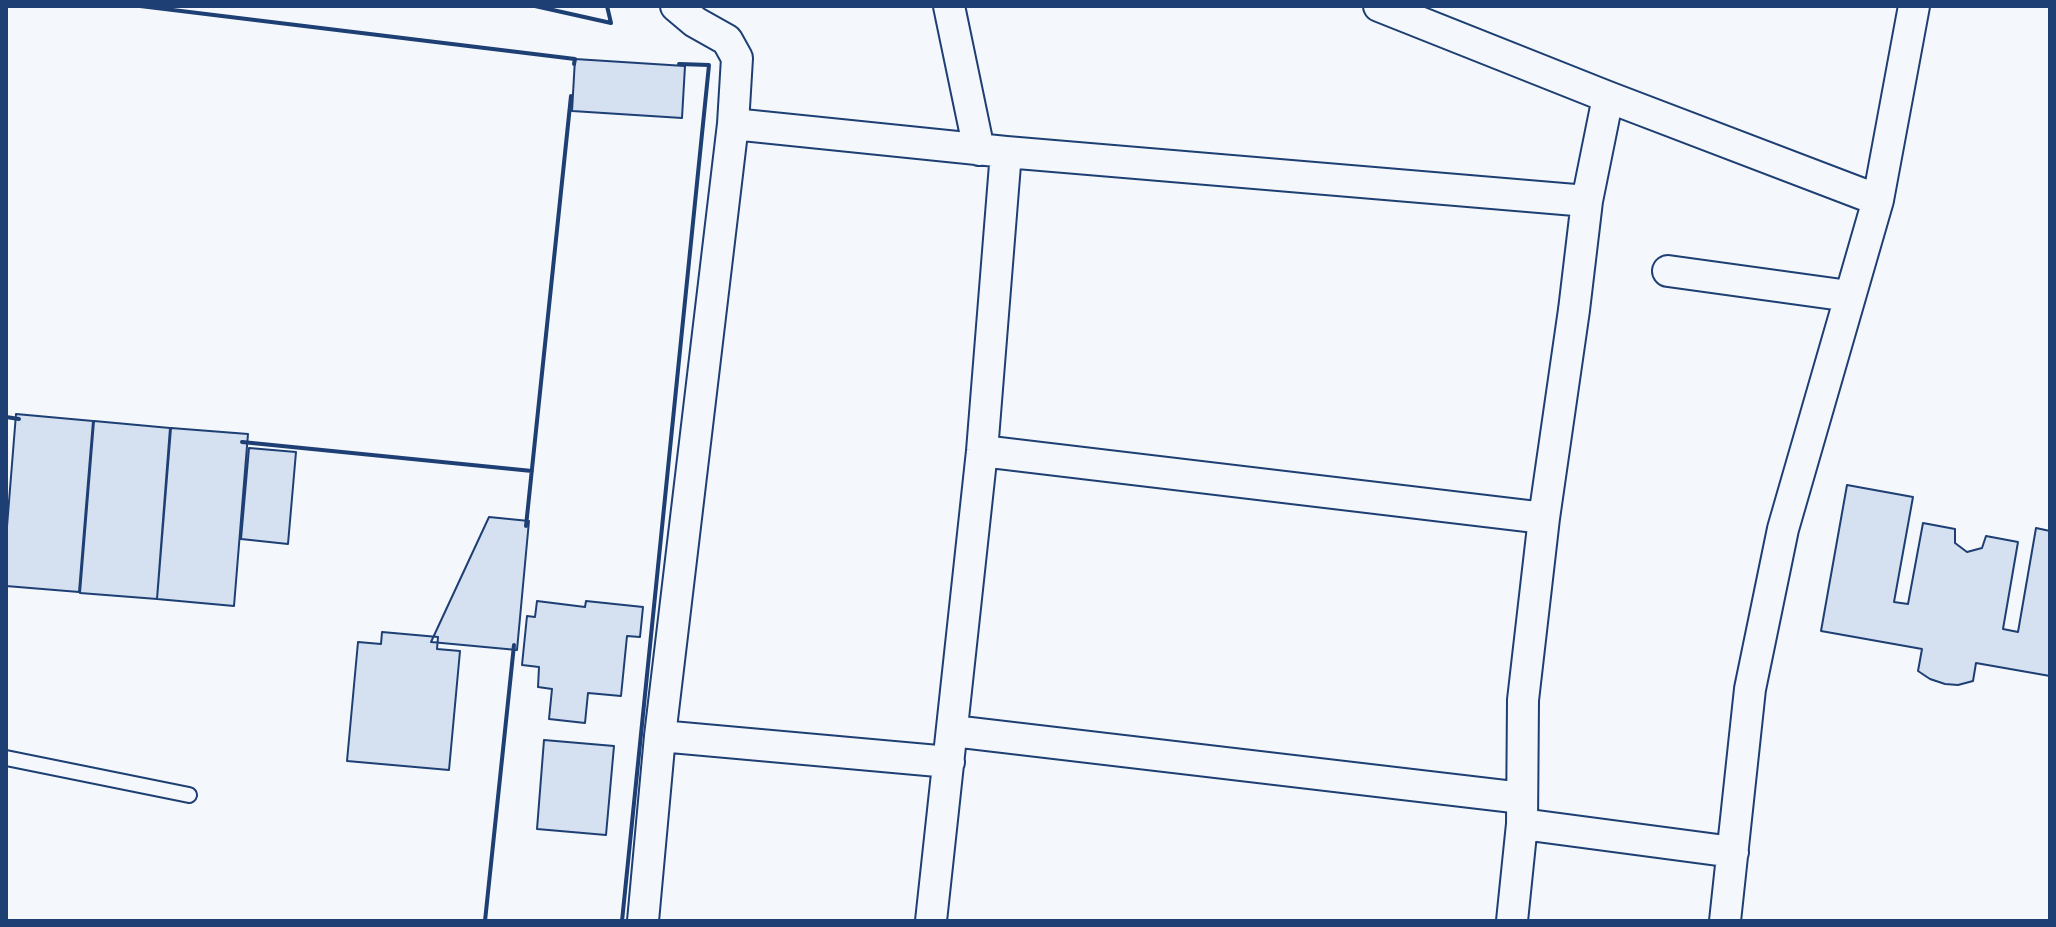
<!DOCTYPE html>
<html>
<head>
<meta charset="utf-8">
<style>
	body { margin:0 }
	#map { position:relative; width:2056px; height:927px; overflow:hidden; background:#f4f7fb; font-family:"Golos Text",sans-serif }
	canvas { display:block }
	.frame { position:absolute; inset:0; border:8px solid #1d3f73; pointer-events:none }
</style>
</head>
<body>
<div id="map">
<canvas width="2056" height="927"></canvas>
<div class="frame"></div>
</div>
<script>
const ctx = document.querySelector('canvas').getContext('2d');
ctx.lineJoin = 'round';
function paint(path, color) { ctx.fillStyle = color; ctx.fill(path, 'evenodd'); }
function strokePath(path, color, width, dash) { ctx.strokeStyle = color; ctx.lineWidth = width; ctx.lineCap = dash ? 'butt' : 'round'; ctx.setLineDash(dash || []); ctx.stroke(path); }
const building = new Path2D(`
	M575 59 685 66 682 118 572 111Z
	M16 414 93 421 79 592 6 586V539Z
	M94 421 170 428 157 599 80 593Z
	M171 428 248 434 234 606 157 599Z
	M249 448 296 452 288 544 241 539Z
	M1847 485 1913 497 1894 602 1908 604 1923 523 1955 529V543L1967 552 1982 548 1986 536 2018 542 2003 629 2018 632 2036 528 2050 531V676L1976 663 1973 681 1958 685 1945 684 1930 679 1918 671 1922 649 1821 631Z
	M489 517 529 521 517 650 431 642Z
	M537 601 585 607 586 601 643 607 640 637 627 636 621 696 588 693 585 723 549 719 552 689 538 687 539 667 522 665 527 616 535 617Z
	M382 632 438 637 437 649 460 651 449 770 347 761 358 642 381 644Z
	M544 740 614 746 606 835 537 829Z`);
paint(building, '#d5e0f0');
strokePath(building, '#1d3f73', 2);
const service = new Path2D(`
	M6 758 189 795`);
const minor = new Path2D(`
	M949 6 979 150
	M1379 6 1608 97 1878 200
	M733 124 1006 152 1587 201
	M1668 271 1849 296
	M982 451 1544 518
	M953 731 1522 798
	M660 736 949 762
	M1522 824 1733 852
	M643 921 660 736 733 124 737 58 727 40 695 22 676 6
	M931 921 982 451 1006 152
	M1512 921 1522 824 1523 700 1544 518 1574 310 1587 201 1608 97
	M1725 921 1750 689 1783 529 1878 200 1914 6`);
strokePath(service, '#1d3f73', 18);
strokePath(minor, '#1d3f73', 34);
strokePath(service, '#f4f7fb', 14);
strokePath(minor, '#f4f7fb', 30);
strokePath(new Path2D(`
	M140 6 575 59 574 64
	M535 6 611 23 607 6
	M6 417 19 419
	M242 442 532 471
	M526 526 571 96
	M485 921 514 645
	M622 921 709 65 679 64`), '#1d3f73', 4);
</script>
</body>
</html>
